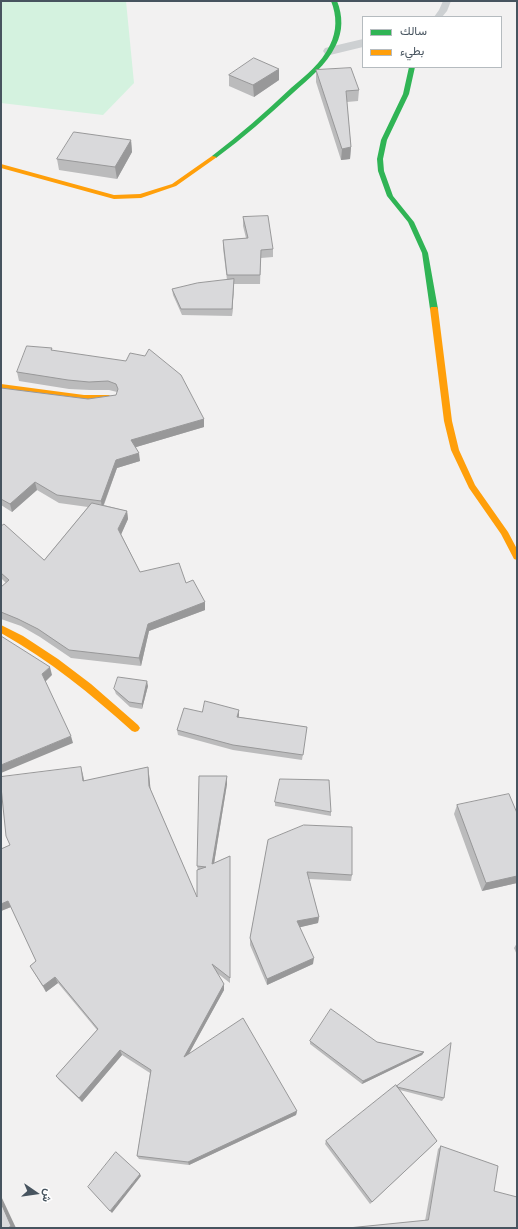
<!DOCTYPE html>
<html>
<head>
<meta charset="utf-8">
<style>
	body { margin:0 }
	#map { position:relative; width:518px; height:1229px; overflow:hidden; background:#f2f1f1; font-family:"PT Sans Narrow",Vazirmatn,sans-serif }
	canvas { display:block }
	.frame { position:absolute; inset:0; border:2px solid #47545f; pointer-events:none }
	.legend { position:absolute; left:362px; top:16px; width:140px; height:52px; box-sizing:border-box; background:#fff; border:1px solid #b5bbbf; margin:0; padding:5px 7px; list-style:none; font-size:12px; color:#47545f }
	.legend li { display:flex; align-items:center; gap:8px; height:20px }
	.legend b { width:20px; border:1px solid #b5bbbf }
	.north { position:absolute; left:16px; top:1173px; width:40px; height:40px; -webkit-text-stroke:3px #fff; paint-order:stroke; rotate:103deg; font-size:11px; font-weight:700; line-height:16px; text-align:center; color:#47545f }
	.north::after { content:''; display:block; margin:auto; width:14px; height:18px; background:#47545f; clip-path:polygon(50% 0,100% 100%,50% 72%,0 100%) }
</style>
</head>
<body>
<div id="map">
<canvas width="518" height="1229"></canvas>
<div class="frame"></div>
<ul class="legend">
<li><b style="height:5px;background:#30b455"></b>سالك</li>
<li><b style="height:5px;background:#ff9f0a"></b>بطيء</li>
</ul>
<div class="north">ش</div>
</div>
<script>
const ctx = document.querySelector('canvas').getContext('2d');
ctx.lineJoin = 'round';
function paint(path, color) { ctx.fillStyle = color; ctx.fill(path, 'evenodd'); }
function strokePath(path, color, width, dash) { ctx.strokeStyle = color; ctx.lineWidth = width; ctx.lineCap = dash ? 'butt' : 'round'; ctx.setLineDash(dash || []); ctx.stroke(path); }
paint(new Path2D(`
	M1 1H126L134 83 103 115 1 103Z`), '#d4f2df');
paint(new Path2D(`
	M443 1H451L447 11 442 17H434L439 10Z`), '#cdd0d2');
paint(new Path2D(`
	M363 39V47L330 55 325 54 323 51 325 48Z`), '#cdd0d2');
paint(new Path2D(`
	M331 1H337C343 16 343 31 336 45 326 66 309 78 293 93 268 116 243 138 216 158H212V156C239 135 266 112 291 88 306 75 321 64 330 45 337 31 337 16 331 1Z
	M409 67H415L409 94 387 140 383 159 384 171 393 196 414 222 428 253 438 309 434 311 430 309 422 253 408 222 387 196 378 171 377 159 381 140 403 94Z`), '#30b455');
paint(new Path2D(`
	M212 156 217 157 176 186 141 198 114 199 1 168V164L114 195 140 194 172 184Z
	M431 307H437L438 309 452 421 459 450 475 485 508 532 517 549V560L514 559 501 534 469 488 451 450 444 421 430 309Z
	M1 384 84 395H109L113 398 109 401 84 400 1 390Z
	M1 625 23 636 58 659 91 684 138 725 140 728 138 731 135 732 132 731C91 694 49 660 1 633Z`), '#ff9f0a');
paint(new Path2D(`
	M279 69V80L254 97 229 86V75Z
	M316 70 359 90 358 101 347 102 351 147 350 159 341 160 316 82Z
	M131 140 132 152 117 179 59 170 57 159Z
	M243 217 273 249V257L261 258 260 284H234L232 316 182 315 173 295 172 289 227 280 223 248V240L246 238 243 226Z
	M52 348V350L204 419V427L136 447 140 461 117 468 104 505 127 511 128 519 121 534 140 572 186 583 205 602V610L149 631 141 666 71 658 40 637 21 626 1 619V587L6 583 1 578V526L44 560 88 507 59 503 37 490 12 512 1 505V388L88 399 116 395 117 392 109 390H90L69 389 19 381 17 372Z
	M148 686 142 709 130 707 116 694 114 689Z
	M202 712 239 715V717L307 727 302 760 233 750 178 735 177 730Z
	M148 767 149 774 150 788 197 897 198 870 197 866 227 776V784L214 863 230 856V983L217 973 224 984V990L189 1053 297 1111 296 1115 189 1165 139 1159 137 1156 150 1073 122 1055 82 1102 59 1080 56 1076 97 1030 58 983 46 992 30 966 36 961 11 907 1 911V849L10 845 83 775 84 781Z
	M275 802 331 812V816L275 806Z
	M457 805 517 813V883L482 891 454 814Z
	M268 840 352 875 351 881 309 879 319 917 318 923 300 927 313 964 267 985 250 945V938Z
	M517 943V955L514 948Z
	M310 1041 377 1042 424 1052 422 1055 362 1084 310 1044Z
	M396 1085 444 1098 442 1101 400 1090 437 1141 370 1204 325 1144 326 1141Z
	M441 1146 494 1191 517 1228H347L425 1221 438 1149Z`), '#bbbbbc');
paint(new Path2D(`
	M279 69V80L254 97 253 85Z
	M131 140 132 152 117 179 115 167Z
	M351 147 350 159 341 160 342 149Z
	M234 279V285L232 316V309Z
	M204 419V427L133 448 131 440Z
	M139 453 140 461 117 468 102 509 101 501 116 460Z
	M35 482 37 490 12 512 10 504Z
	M127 511 128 519 120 537 118 529Z
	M205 602V610L149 631 141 666 139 658 148 624Z
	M50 667 52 675 45 682 42 674Z
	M147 681 148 686 142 709V704Z
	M239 710V715L237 722V717Z
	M71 736 73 743 1 773V765Z
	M81 767 83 775 85 788 83 781Z
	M148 767 149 774 151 793 149 786Z
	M227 776V784L213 870 212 864Z
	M517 876V883L482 891 486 883Z
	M8 901 11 907 1 911V904Z
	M319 917 318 923 297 928V921Z
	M314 958 313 964 267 985V979Z
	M55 977 58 983 46 992 43 986Z
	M224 984V990L185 1061 184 1057Z
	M120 1050 122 1055 82 1102 79 1098Z
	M424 1052 422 1055 362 1084 363 1081Z
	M297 1111 296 1115 189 1165 188 1162Z
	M437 1141 434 1144 370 1204 372 1202Z
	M140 1174 141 1176 112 1213 110 1211Z
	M1 1196 16 1228H8L1 1203Z`), '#989899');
const building = new Path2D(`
	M254 58 279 69 253 85 229 75Z
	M351 68 359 90 346 91 351 147 342 149 316 70Z
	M74 132 131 140 115 167 57 159Z
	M268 216 273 249 261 250 260 275H227L223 240 248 238 243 217Z
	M234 279 232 309H181L172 289 197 283Z
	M27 346 52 348 51 350 126 361 130 353 145 356 149 349 181 375 204 419 131 440 139 453 116 460 101 501 57 495 35 482 10 504 1 499V388L88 399 116 395 118 389 116 384 108 381 89 382 68 380 17 372Z
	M92 503 127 511 118 529 140 572 179 563 186 583 193 580 205 602 148 624 139 658 69 650 38 629 18 619 1 612V587L9 580 1 573V526L4 524 44 560Z
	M1 636 50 667 42 674 71 736 1 765Z
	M118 677 147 681 142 704 129 702 114 689Z
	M205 701 239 710 237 717 307 727 303 755 233 745 177 730 184 708 202 712Z
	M81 767 83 781 148 767 149 786 197 897V870L206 867 197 866 199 776H227L212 864 230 856V978L212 964 224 984 184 1057 243 1018 297 1111 188 1162 137 1156 151 1070 120 1050 79 1098 56 1076 98 1029 55 977 43 986 30 966 36 961 8 901 1 904V849L10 845 6 836 1 787V777Z
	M280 779 329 780 331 812 275 802Z
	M509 794 517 813V876L486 883 457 805Z
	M304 825 352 827V875L307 872 319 917 297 921 314 958 267 979 250 938 268 840Z
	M331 1009 377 1042 424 1052 363 1081 310 1041Z
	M451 1043 444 1098 397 1087V1086Z
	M396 1085 437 1141 372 1202 326 1141Z
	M441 1146 498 1166 494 1191 517 1197V1228H348L428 1220Z
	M116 1152 140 1174 110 1211 88 1187Z
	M1 1203 11 1226 8 1228H1Z`);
paint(building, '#d9d9db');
strokePath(building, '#989899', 1);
</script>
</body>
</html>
